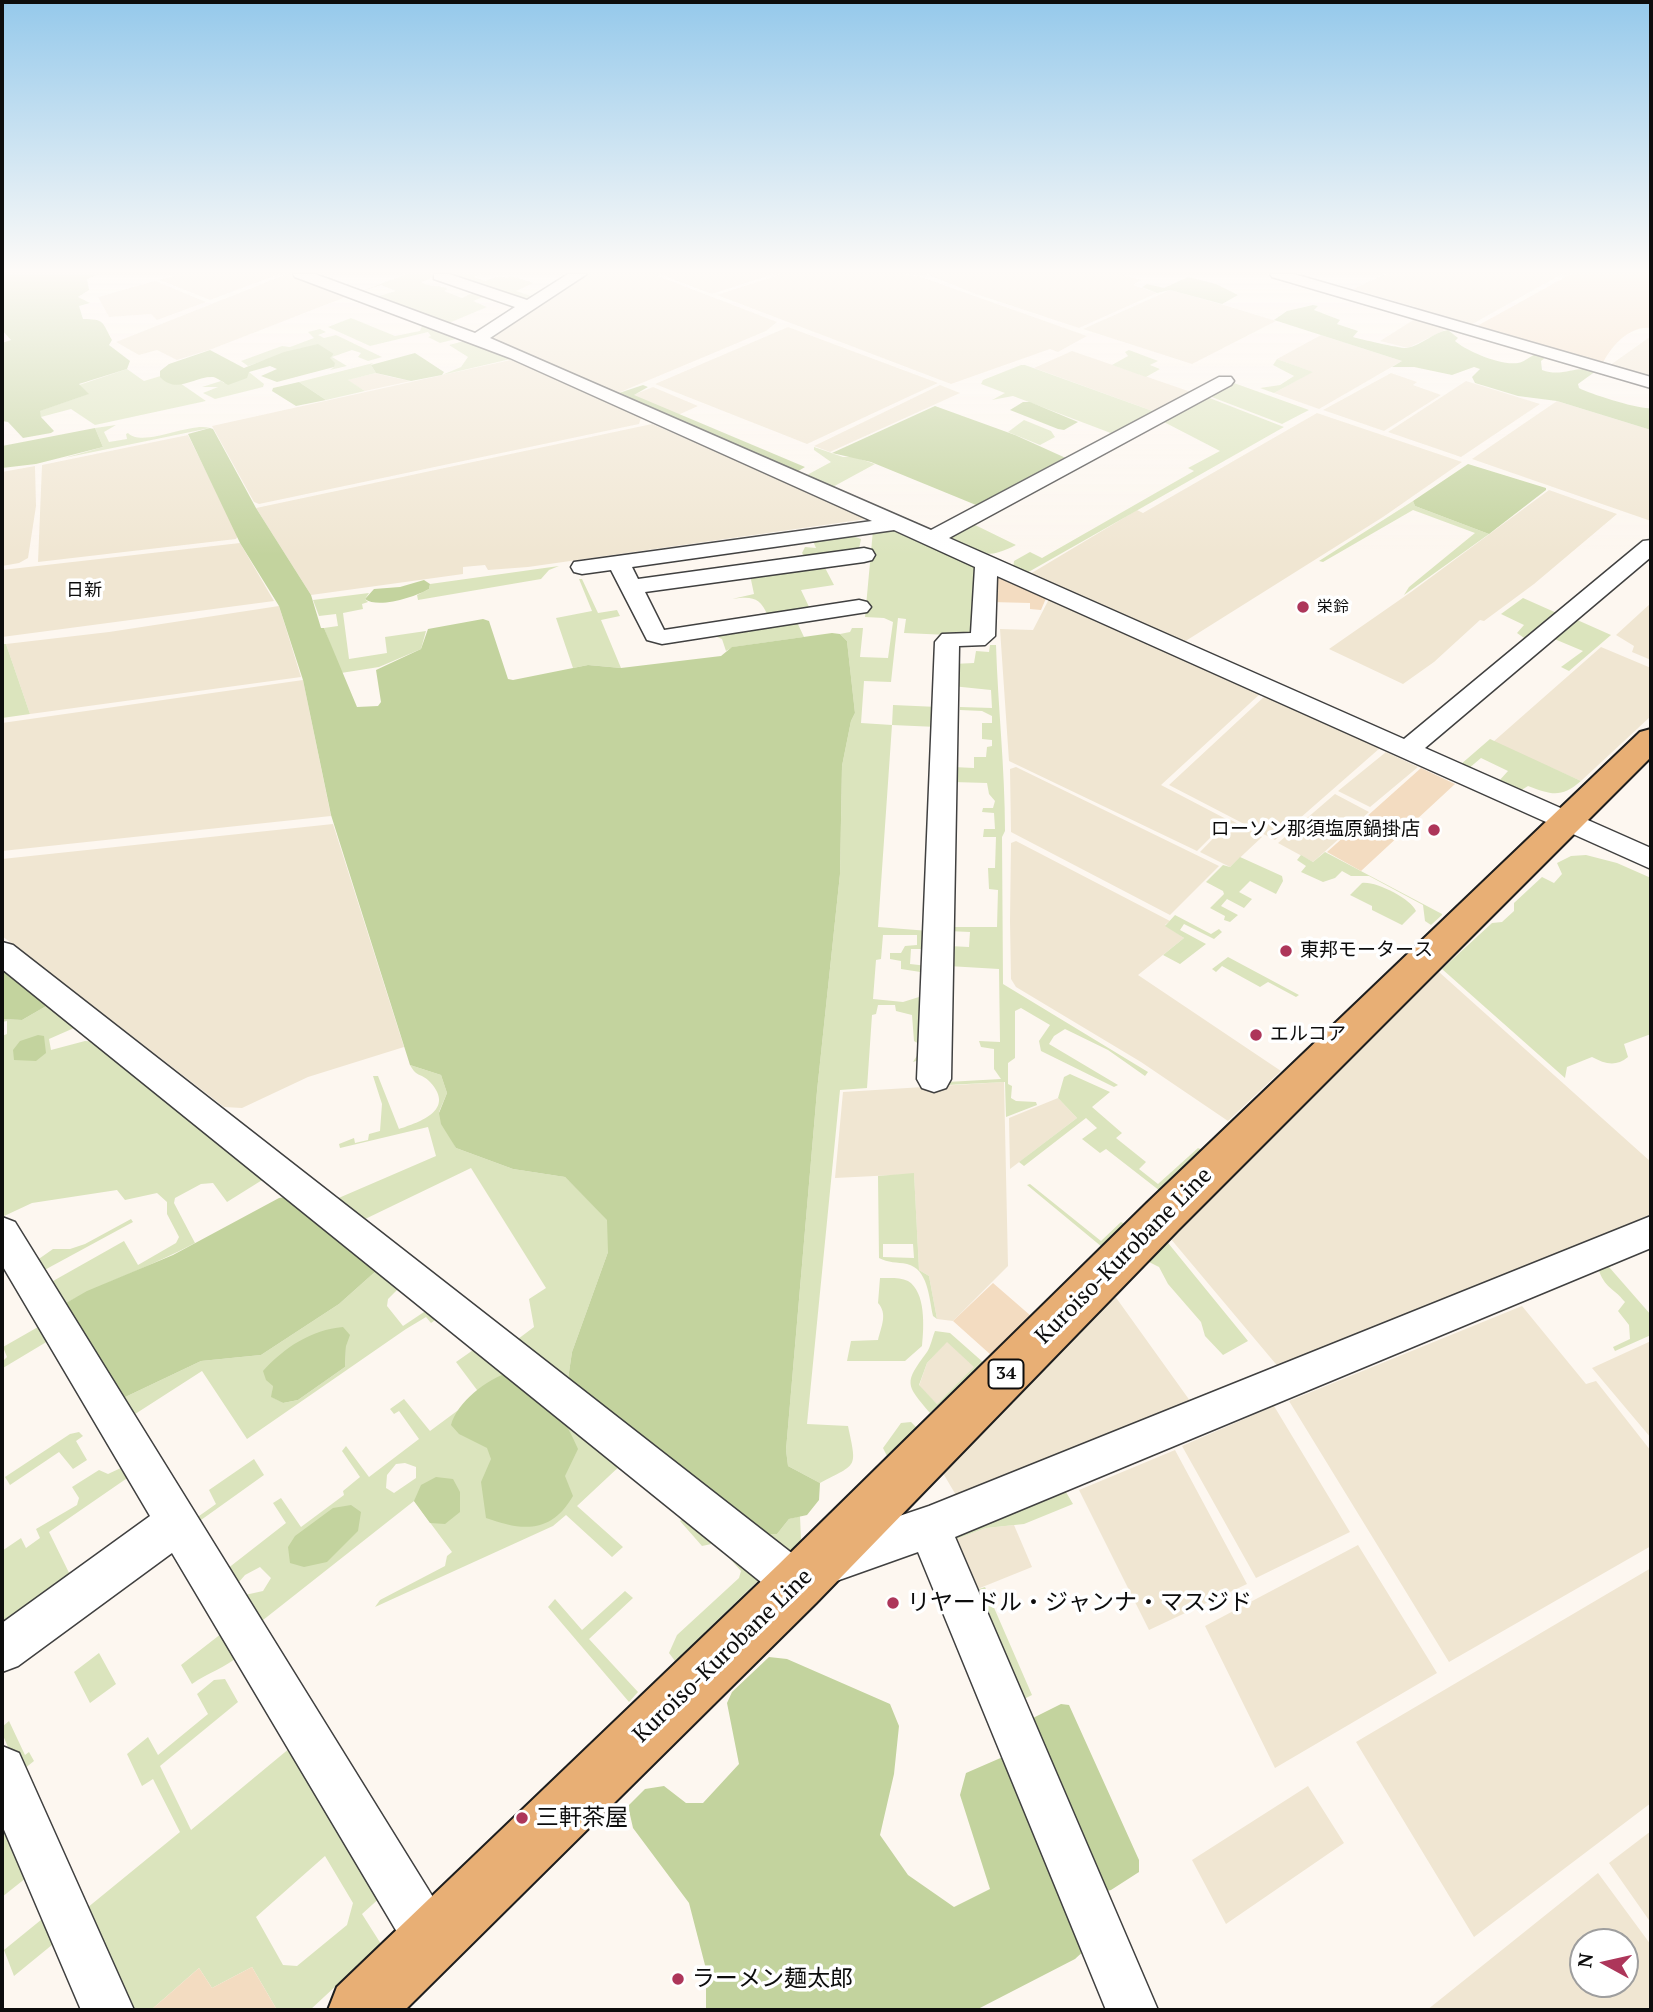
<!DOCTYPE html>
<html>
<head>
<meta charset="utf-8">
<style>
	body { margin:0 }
	#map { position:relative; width:1653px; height:2012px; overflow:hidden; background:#fdf7f0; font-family:"PT Serif",serif }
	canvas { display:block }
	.frame { position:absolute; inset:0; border:4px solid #0d0d0d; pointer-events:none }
	.north { position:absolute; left:1569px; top:1928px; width:70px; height:70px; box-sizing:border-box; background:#fff; border:2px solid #9e9e9e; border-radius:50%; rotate:278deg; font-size:19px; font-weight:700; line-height:28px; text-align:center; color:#0d0d0d }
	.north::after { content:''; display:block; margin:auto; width:24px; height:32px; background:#ad365a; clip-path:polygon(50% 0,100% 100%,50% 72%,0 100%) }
</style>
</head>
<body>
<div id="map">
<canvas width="1653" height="2012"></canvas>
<div class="frame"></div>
<div class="north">N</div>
</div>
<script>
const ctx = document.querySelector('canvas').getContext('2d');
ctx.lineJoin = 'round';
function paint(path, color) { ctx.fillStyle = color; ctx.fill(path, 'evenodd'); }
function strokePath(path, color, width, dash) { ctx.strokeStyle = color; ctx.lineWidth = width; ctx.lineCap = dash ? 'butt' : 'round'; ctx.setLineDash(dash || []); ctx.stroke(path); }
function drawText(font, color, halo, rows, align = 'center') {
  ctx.font = font + ' "PT Serif","Noto Sans JP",serif'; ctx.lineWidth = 7; ctx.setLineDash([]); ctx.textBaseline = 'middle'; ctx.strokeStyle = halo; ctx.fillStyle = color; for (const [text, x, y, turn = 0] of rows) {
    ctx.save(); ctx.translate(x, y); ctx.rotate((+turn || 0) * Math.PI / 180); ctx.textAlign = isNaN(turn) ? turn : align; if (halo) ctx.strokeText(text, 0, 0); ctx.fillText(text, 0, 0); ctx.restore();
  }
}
paint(new Path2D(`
	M178 274H279L210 300 160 280Z
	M287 274 348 296 212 349 177 360 157 350 139 355 116 342Z
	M584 274H653L777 322 766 331 618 393 488 336Z
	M659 274H773L712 294Z
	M781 274H905L921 277 1087 336 1058 352 1050 349 951 384 717 295Z
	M927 274H1118L1141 280 1133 285 1157 293 1079 328 973 293Z
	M1386 274H1562L1467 327 1410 310 1415 307 1353 289Z
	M155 281 206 302 157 320 151 314 109 317 98 297Z
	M1170 290 1224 305 1276 321 1192 364 1083 329Z
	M1415 319 1447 329 1408 348 1380 341Z
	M788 327 938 383 807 444 655 384Z
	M1321 335 1402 361 1319 409 1274 393 1312 372 1277 359Z
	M1651 336V379L1609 366Z
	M1072 351 1194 393 1158 413 1034 368Z
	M515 359 641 418 639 424 259 504 254 502 212 426Z
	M376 373 391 377 411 381 365 391 347 380Z
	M1391 373 1417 382 1413 385 1441 395 1384 431 1323 410Z
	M1466 381 1540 404 1461 457 1388 432Z
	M940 385 960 393 830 452 814 446Z
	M653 387 698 406 678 415 633 395Z
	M1557 401 1651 430V521L1472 459Z
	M1317 413 1462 462 1383 517 1184 642 1030 574 1137 510 1143 513Z
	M652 424 869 516 866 519 528 567 488 570 485 565 463 567V574L311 595 256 508Z
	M188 435 238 536 236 539 38 562 42 465Z
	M35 466 36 506 28 558 19 563 2 566V472Z
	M1549 490 1617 514 1534 584 1484 621 1480 620 1434 662 1403 684 1329 649 1411 592Z
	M240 543 274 601 2 637V570Z
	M1049 599 1261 693 1161 785 1228 820 1197 851 1009 761 1000 629 1033 630Z
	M1651 603V660L1632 652 1634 646 1616 635Z
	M279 606 301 677 30 714 6 644 109 632Z
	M1601 647 1651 668V716L1581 781 1493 742Z
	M303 680 331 816 2 851V723Z
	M1266 695 1380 748 1275 840 1169 785Z
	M1386 752 1418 767 1370 807 1338 791Z
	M1016 767 1219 866 1170 915 1011 832 1010 769Z
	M1335 794 1369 812 1313 862 1278 843Z
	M1231 820 1262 837 1230 867 1200 852Z
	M333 824 404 1047 308 1077 242 1108 224 1107 2 936V859Z
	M1016 841 1170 921 1165 925 1184 938 1138 975 1281 1071 1228 1121 1141 1062 1016 987 1011 979 1010 921 1011 843Z
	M1439 972 1651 1162V1214L1473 1295 1280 1369 1170 1238Z
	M1004 1082 1008 1266 953 1321 937 1319 929 1276 919 1270 914 1174 835 1178 843 1092Z
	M1058 1098 1077 1118 1010 1169 1009 1118Z
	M1112 1292 1193 1405 960 1502 940 1468Z
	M1522 1306 1586 1384 1596 1381 1651 1451V1546L1449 1662 1289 1401Z
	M947 1341 975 1367 937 1404 919 1386 927 1363Z
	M1651 1341V1438L1592 1368Z
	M1274 1406 1350 1532 1256 1578 1182 1446Z
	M1175 1450 1247 1584 1149 1630 1079 1490Z
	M1014 1525 1032 1567 970 1592 951 1541 986 1528Z
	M1358 1545 1437 1673 1275 1768 1205 1626Z
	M1651 1568V1803L1474 1937 1356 1742Z
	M1308 1786 1344 1843 1226 1924 1192 1860Z
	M1651 1831V1923L1609 1863Z
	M1598 1873 1651 1945V2010H1427ZM1583 1942H1625V1984H1583Z`), '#f0e6d2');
paint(new Path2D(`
	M407 274H481L474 277 485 281 500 276 507 278 512 276 533 283 516 291 537 298 525 302 441 274 421 282C430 288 439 284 448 289L444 291 462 298 474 292 488 295 473 301 487 307 449 323 375 297 396 291 381 285 359 292Z
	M351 318 395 336 420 331 422 326 415 323 420 321 460 338 440 343 428 337 431 336 428 332 370 346 328 327Z
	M320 329 326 332 318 335 324 338 336 335 382 357 368 361 358 357 361 353 352 350 332 357 347 366 330 370 334 367 329 358 334 354 301 348 248 366 241 361 282 346 290 347 314 338 308 332Z
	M468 340 515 358 442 375 461 367 468 357 449 345Z
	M1129 350 1158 361 1150 365 1160 369 1146 377 1112 365 1128 356 1125 352Z
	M1277 359 1313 372 1274 393 1260 388 1280 385 1294 376 1273 365Z
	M373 363 371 365 376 373 348 380 365 391 326 400 299 382Z
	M1021 365H1025L1158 413 1116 435 1013 396 992 400 1005 393 981 384 983 380Z
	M127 369 144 381 167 374 206 401 95 425 71 409 41 417 39 411 88 394 79 385Z
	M249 372 264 384 263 387 215 399 203 393 218 387H202L221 381 224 383Z
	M1234 383 1309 410 1282 424 1209 396Z
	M1207 397 1284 427 1025 574 1013 568 1014 561 1030 552 1042 558 1194 471 1188 468 1220 451 1162 421Z
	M1024 420 1051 431 1055 437 1040 445 1008 432Z
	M116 425 104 432 109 442 127 439 126 434 128 433C143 448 190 422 210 428L64 458 103 447 95 428Z
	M814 447 843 457H854L875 464 829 489 810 481 807 475 831 462 814 450Z
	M1413 501 1415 506 1489 534 1404 595 1409 587 1475 533 1413 510 1323 562 1319 561Z
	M971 523 1016 545C983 562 976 552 945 537Z
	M894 528 979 566 977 631 971 636 904 633 906 619 898 618 891 682 864 681 861 723 892 725 893 705 938 707 937 727 892 725 878 927 929 931 928 949H911L910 964 928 966 927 973 901 969V961L890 959V953H901L905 946 917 945V935H883L881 959 876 960 873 999 903 1002 919 997 920 990H926L923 1059 913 1062 920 1051 919 1044 914 1041 912 1015 896 1011 895 1005H878L876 1014 872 1015 867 1088 840 1090 807 1424 848 1426C857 1469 858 1463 820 1483L788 1466 786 1450 817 1091 840 874 842 766 851 721 855 713 847 641 840 634 850 632 852 628H863L860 657 888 658 893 622 884 618 865 617 873 530Z
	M847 534 861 539 859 549 805 557 802 553 805 547 816 548 812 539Z
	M823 564 834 585 801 590 810 609 768 616C760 597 752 596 732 599L754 594 750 575Z
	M559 566 549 570 541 579 418 600 417 595 429 589 430 584Z
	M579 579H582L598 613 617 610 620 616 601 620 621 668 588 665 573 668 556 618 592 611Z
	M369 593 365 599 368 602 362 604 363 609 343 613 349 659 387 653 385 637 426 631 421 649 379 667 341 673 324 628 338 626 336 614 319 616 313 600Z
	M1523 598 1559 614 1527 640 1517 633 1524 625 1501 614Z
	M1575 619 1611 635 1569 671 1561 667 1583 651 1552 638Z
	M796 620 804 637 733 647 726 651 722 639 715 636Z
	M2 644H6L30 714 2 718Z
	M990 645H996C998 708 1005 769 1005 831L1002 837 1003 984 1148 1072 1145 1076 1108 1050 1065 1029 1054 1036 1049 1044 1118 1085 1114 1087 1041 1051 1039 1041 1050 1025 1021 1008 1015 1011V1058L1008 1063V1084L1012 1086 1011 1098 1016 1101 1036 1102 1037 1105 1006 1117 1005 1082 947 1085V1082L1001 1079 994 1069V1049L981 1047 979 1041 1000 1042 999 969 948 966 949 946 969 947 970 932 948 931V927H997L998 890 989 889 988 868H995L996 837H983L984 829H995L994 813 982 812 983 808H993L995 801 989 794 987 783 953 782V767L974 768V757H986L987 747 992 746V740L982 739V723H992V716L982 711 960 710V707L992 708 991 690 952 686 953 664 974 663 976 651 989 652Z
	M1490 739 1581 781C1561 798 1552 795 1528 786L1520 791 1498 782 1508 771 1481 758 1468 769 1460 765Z
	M1325 852 1442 914V915L1431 925 1425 921 1423 905 1369 876H1351L1342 871 1335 878 1323 882 1301 872 1306 866 1297 860 1301 855 1313 862Z
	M1586 855 1617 863 1651 878V1034L1624 1044 1628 1057C1616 1067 1605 1064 1592 1057L1567 1067 1565 1078 1442 969 1492 923 1502 922 1514 911V903L1542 877 1554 883 1562 874 1557 863 1571 856Z
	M1240 857 1282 876 1283 881 1276 894 1250 881 1239 892 1252 899 1244 908 1227 899 1221 906 1238 915 1230 922 1224 920 1225 916 1210 908 1224 894 1223 891 1206 882 1223 865 1230 867Z
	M1362 883C1376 881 1411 899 1416 911L1402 925 1372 910V906L1350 895Z
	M1175 915 1211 934 1219 929 1222 932 1214 939 1184 924 1180 930 1206 944 1180 964 1163 955 1184 938 1165 926Z
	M1228 957 1299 995 1296 997 1268 982 1260 987 1222 966 1216 972 1212 969Z
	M48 1005 74 1028 49 1039 51 1050 85 1041 99 1042 267 1177 227 1202 213 1183 201 1184 175 1198 174 1203 195 1243C151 1267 103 1282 59 1307L46 1285 124 1241 138 1265 176 1243 179 1237 167 1214V1202L157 1193 125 1200 117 1190 32 1203 2 1217V1036L7 1034V1021L2 1022V1019L22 1020Z
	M410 1065 441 1075 447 1093 439 1112 456 1148 513 1169 565 1177 608 1220V1252L572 1352 568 1379 518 1339 534 1327 529 1299 546 1288 471 1168 361 1221 334 1200 436 1156 428 1127 340 1148 339 1144 354 1138 355 1143 368 1140 369 1134 380 1131 382 1104 373 1076H378L399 1129C420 1122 456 1110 430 1082 422 1073 417 1078 410 1065Z
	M1070 1074 1110 1092 1092 1107 1122 1133 1116 1138 1146 1162 1139 1169 1158 1184 1198 1148 1202 1150 1160 1191 1106 1149 1100 1153 1082 1139 1097 1128 1086 1118 1024 1166 1019 1162 1077 1118 1058 1098 1064 1077Z
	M914 1173 919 1270 929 1276 937 1319 933 1316C929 1297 928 1269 907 1264 897 1262 888 1263 879 1258L878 1176ZM883 1244H913L914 1258 883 1257Z
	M1030 1184 1101 1241 1121 1222 1125 1224 1102 1247 1027 1185Z
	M131 1219 133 1222 39 1273 33 1263 53 1249H70L85 1244Z
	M1164 1238 1248 1341 1223 1355 1205 1336 1201 1322 1168 1284 1159 1267 1143 1259Z
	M1630 1253 1633 1256 1609 1267 1651 1315V1335L1615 1351 1613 1347 1630 1339 1629 1325 1618 1311 1625 1302C1613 1287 1605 1289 1598 1268Z
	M373 1262 401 1286 388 1299 387 1306 403 1326 430 1308 441 1316 431 1323 426 1317 406 1329 247 1439 202 1371 132 1416 121 1399 201 1361 261 1355 339 1304 376 1271ZM346 1346 345 1367 298 1400 283 1403 272 1397 273 1386Z
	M880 1278C889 1278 900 1277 908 1281 926 1292 924 1327 922 1346L905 1361H847L851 1341 878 1340C881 1327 888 1314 878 1303Z
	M45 1323 53 1338 3 1368 2 1362 7 1357 3 1347Z
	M935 1331 950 1333 984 1363 930 1413C905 1384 904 1383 927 1352 931 1346 932 1338 935 1331ZM947 1342 974 1367 937 1404 919 1385 927 1363Z
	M476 1348 623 1463 577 1506 623 1547 612 1557 566 1515 553 1526 375 1607 380 1600 445 1566 447 1556 452 1552 414 1501 258 1624 227 1569 286 1523 273 1503 281 1498 301 1527 344 1495 343 1491 360 1477 342 1451 346 1446 369 1477 419 1439 399 1411 394 1414 390 1409 404 1399 430 1431 480 1394 456 1362ZM405 1463 416 1467V1478L394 1493 386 1488 387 1475 396 1464ZM260 1567 271 1578 263 1591 245 1595 240 1589 239 1582 245 1575Z
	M911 1422 917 1428 887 1456 883 1448 901 1423Z
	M79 1432 83 1436 76 1441 87 1460 73 1469 59 1452 10 1485 5 1477 70 1434Z
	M254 1459 264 1475 194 1525 192 1521 216 1504 209 1490Z
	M125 1466 136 1472 49 1532 75 1585 2 1638V1551L21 1538 26 1548 40 1538 36 1529 77 1505 79 1498 72 1487 99 1470 108 1474Z
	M1063 1487 1073 1504 1024 1524 986 1528 951 1541 952 1533Z
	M687 1514 763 1576 675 1661 669 1653 677 1635 739 1578 741 1571 716 1543 702 1546 680 1521Z
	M800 1516 801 1540 788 1553 763 1534H777L789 1519Z
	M985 1587 1032 1695 1016 1703 970 1592Z
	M625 1591 633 1598 589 1639 638 1692 629 1702 548 1607 555 1599 582 1630Z
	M226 1630 240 1655C225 1668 209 1672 192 1684L181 1665Z
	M99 1653 116 1684 90 1703 74 1672Z
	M225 1679 238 1702 160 1766 191 1830 296 1743 383 1895 362 1914 381 1944 310 2010H277L252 1967 212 1988 199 1968 151 2010H132L87 1908 180 1832 153 1779 142 1786 127 1754 148 1737 158 1755 208 1714 197 1694 214 1680ZM325 1856 353 1903 347 1925 297 1966 283 1965 256 1917Z
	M9 1721 25 1755 29 1752 34 1761 19 1773 2 1733V1727Z
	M2 1806 31 1874 2 1897Z
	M47 1915 58 1940 14 1976 4 1950Z`), '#dbe4bd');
paint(new Path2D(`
	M2 274H100L87 279 89 290 78 297 90 303 79 306 83 319C105 319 102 322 112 340L109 345 130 361 127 369 79 384 89 394 40 411 41 417 54 431 51 433 23 438 8 422 2 421V343L11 340 2 330Z
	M1188 277 1216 284 1238 295 1222 304 1170 290 1157 293 1142 287 1147 284 1164 288Z
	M1313 305 1318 306 1314 310 1340 320 1337 324 1358 331 1353 337C1359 339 1403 349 1407 348 1422 345 1434 332 1448 330L1458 338 1455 341C1465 350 1500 366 1518 363 1524 362 1531 356 1537 353L1546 357 1541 361 1542 370C1564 378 1575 364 1596 371L1578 384 1579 388C1590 394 1641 410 1651 408V430L1557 401 1518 396 1475 383 1472 377 1480 369 1474 367 1452 375 1414 367H1392L1402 361 1274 320 1287 311Z
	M318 344 334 354 330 358 335 363 334 367 277 382 261 376 277 369 270 366 249 372 247 378 228 385C224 383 218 378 213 377 194 376 177 395 160 377V371L169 364 210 350 244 368 284 352Z
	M415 353 444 372 442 375 411 381 376 373 371 365Z
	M299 382 326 400 296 406 272 391 273 388Z
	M643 385 648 387 634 395 805 467 795 473 616 394Z
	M1023 402H1030L1078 422 1064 430 1058 429 1010 410Z
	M935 406 1015 435 1068 459 984 504 976 505 871 462 832 453Z
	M95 428 103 447 36 464 2 468V446Z
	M210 428 213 429 256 508 311 595 321 628H324L357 707 378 706 381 702 376 670 421 649 428 629 483 619 489 621 508 679 513 680 588 665 621 668 721 656 732 647 832 633 840 634 847 641 855 713 851 721 842 766 840 874 817 1091 786 1450 788 1466 820 1483 819 1500 807 1515 789 1519 777 1534H763L568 1379 572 1352 608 1252 607 1220 565 1177 513 1169 456 1148 441 1124 439 1113 447 1093 441 1075 410 1065 331 815 303 680 279 606 240 543 188 434Z
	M1468 464 1546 488V490L1489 534 1415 506 1413 501Z
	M424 580 430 584 429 589C415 597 378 609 365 599L374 589 400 587Z
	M2 971 15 975 48 1005 22 1020 2 1019Z
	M38 1035 44 1036 46 1053 36 1061 14 1060 13 1050 20 1041Z
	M291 1196 373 1262 376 1271 339 1304 261 1355 201 1361 121 1399 59 1307 87 1291 173 1255 279 1198Z
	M343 1327 350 1335 346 1346 345 1367 298 1400 283 1403 271 1397 273 1386 266 1380 263 1371C285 1347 311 1330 343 1327Z
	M510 1372C544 1399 561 1408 578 1449L565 1476 573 1496C551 1534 522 1531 486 1518L481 1482 491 1459 487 1448 459 1434 451 1425C457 1402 487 1379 510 1372Z
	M436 1477 453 1479 460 1492V1512L445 1524 430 1523 414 1501 421 1485Z
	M351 1505 361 1512 358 1531 327 1562 304 1567 290 1563 288 1547 295 1536 333 1508Z
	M769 1657 787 1659 890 1704 899 1726 894 1774 880 1835 908 1875 954 1907 990 1889 960 1795 966 1773 1012 1753 1087 1948 1075 1959 976 2010H706V1969L689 1903 633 1828 628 1806 645 1789 664 1786 686 1803H703L739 1764 727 1703 732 1692Z
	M1061 1704 1069 1705 1139 1860V1872L1111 1890 1102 1892 1028 1734 1033 1718Z`), '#c3d39e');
paint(new Path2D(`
	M1571 274H1651V328C1629 326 1611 346 1602 365L1477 326Z
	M995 573 1047 596 1041 610 1030 609V603L991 602Z
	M1421 768 1455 784 1361 871 1327 852Z
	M993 1283 1031 1316 991 1355 953 1321Z
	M252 1967 277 2010H151L199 1968 212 1988Z`), '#f3dcc1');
const minor = new Path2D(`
	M293 274H315L475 333 515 307 434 279V274H449L527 300 568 274H587L490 338 931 530 1219 377H1231L1234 381 1231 385 949 538 1404 739 1643 541 1651 540V557L1425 748 1651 848V869L997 576 995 636 985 645 959 646 951 1079 946 1088 934 1092 922 1088 917 1079 935 642 942 634 971 633 975 567 894 530 632 567 638 579 864 548 872 550 875 555 872 560 864 562 645 592 664 630 859 600 867 602 871 607 867 612 662 644 647 640 611 570 582 574 574 572 571 567 574 562 872 521 510 358 295 277Z
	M1270 274H1294L1651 377V388L1272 277Z
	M2 942 13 945 807 1565 813 1547 828 1540 929 1506 1651 1216V1248L955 1537 1158 2010H1106L918 1552 828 1584 817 1579 819 1584 812 1599 797 1606 782 1599 2 969Z
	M2 1217 15 1222 449 1923 457 1941 449 1959 431 1967 413 1959 172 1553 18 1666 2 1672V1623L150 1516 2 1265Z
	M2 1746 19 1753 134 2010H81L2 1825Z`);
const major = new Path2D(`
	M1651 729V757L1179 1229 816 1603 405 2010H328L337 1987 778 1565 1147 1203 1640 732Z`);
strokePath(minor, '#404040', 3);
strokePath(major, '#1e1e1e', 4);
paint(minor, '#fff');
paint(major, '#e8af75');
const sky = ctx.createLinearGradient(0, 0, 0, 555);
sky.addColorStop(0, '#95c9eb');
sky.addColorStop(0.49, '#fefbf8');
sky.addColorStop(1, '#fefbf800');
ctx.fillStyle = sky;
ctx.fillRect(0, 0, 1653, 555);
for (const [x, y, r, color] of [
	[1303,607,7,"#ad365a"],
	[1434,830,7,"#ad365a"],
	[1286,951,7,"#ad365a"],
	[1256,1035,7,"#ad365a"],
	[893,1603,7,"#ad365a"],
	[522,1818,7,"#ad365a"],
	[678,1979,7,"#ad365a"]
]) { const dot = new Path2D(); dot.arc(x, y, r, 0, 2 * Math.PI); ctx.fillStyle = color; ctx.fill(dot); strokePath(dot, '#fff', 2.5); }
drawText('16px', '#0d0d0d', '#fff', [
	["栄鈴",1317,607]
], 'left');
drawText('18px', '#0d0d0d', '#fff', [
	["日新",84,591]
]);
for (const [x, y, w] of [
	[1006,1374,35]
]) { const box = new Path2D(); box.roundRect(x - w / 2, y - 14.5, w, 29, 5); ctx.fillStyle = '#fff'; ctx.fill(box); strokePath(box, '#0d0d0d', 2); }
drawText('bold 18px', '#0d0d0d', null, [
	["34",1006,1374]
]);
drawText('19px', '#0d0d0d', '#fff', [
	["ローソン那須塩原鍋掛店",1420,830,"right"],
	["東邦モータース",1300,951],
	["エルコア",1270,1035]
], 'left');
drawText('23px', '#0d0d0d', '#fff', [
	["Kuroiso-Kurobane Line",1124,1256,-45],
	["Kuroiso-Kurobane Line",723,1656,-44]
]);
drawText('23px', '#0d0d0d', '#fff', [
	["リヤードル・ジャンナ・マスジド",907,1603],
	["三軒茶屋",536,1818],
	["ラーメン麺太郎",692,1979]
], 'left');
</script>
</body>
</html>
